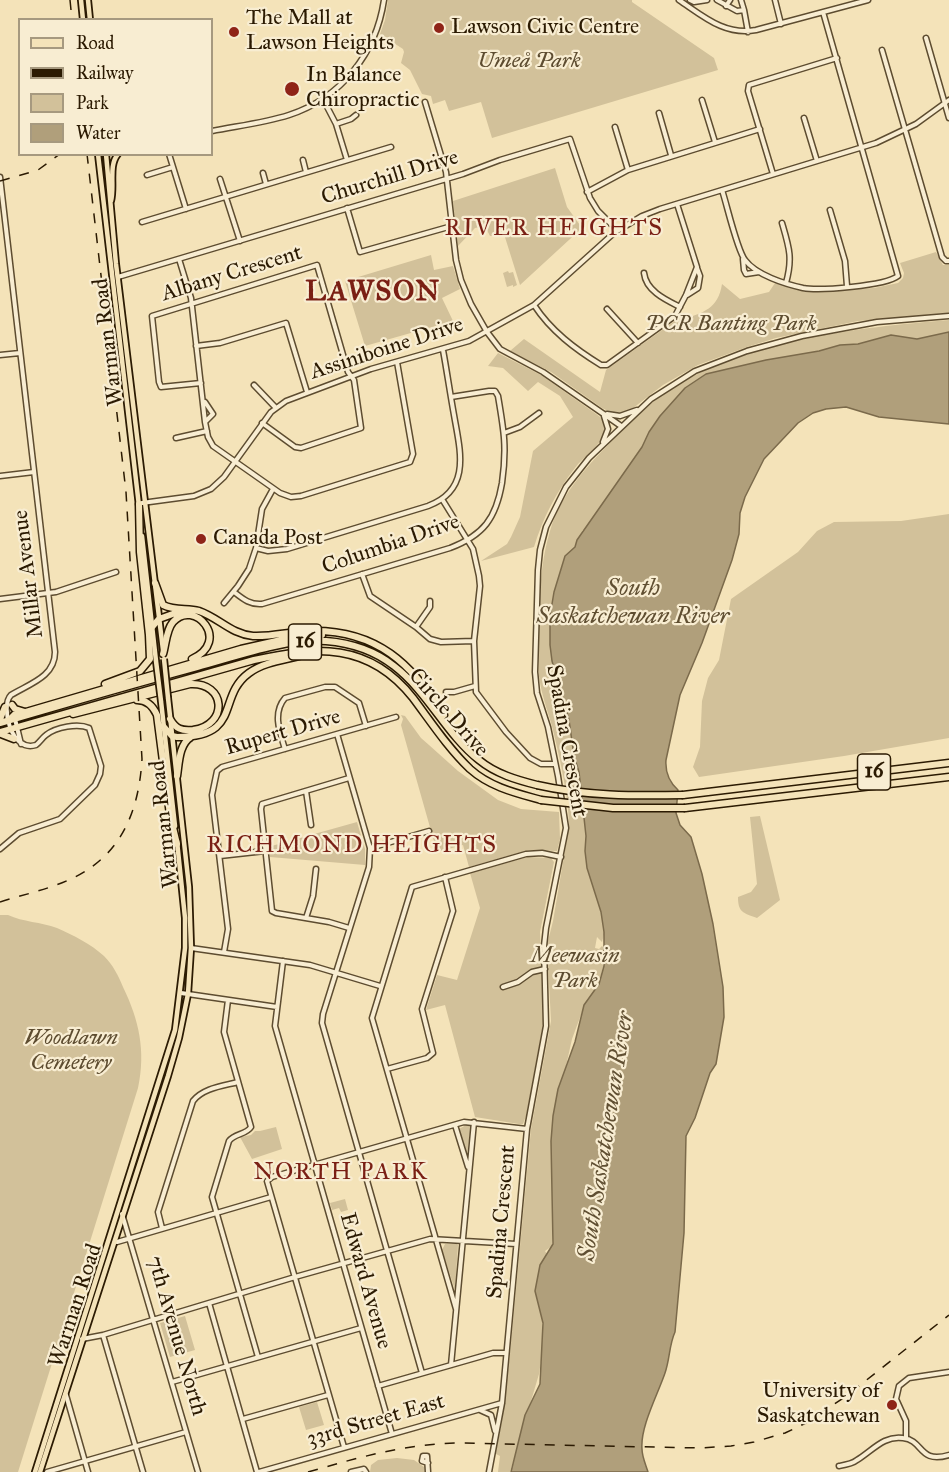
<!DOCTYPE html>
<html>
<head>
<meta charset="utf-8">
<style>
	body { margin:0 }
	#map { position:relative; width:949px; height:1472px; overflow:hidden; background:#f4e3b9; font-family:"IM FELL Great Primer",serif }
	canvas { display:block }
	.legend { position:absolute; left:18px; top:18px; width:195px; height:138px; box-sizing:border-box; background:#f8edd2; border:2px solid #a6997f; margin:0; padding:8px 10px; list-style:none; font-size:18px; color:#2b1a02 }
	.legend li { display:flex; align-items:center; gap:12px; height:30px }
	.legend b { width:30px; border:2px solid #a6997f }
</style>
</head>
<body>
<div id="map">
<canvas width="949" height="1472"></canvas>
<ul class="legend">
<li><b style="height:8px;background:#f4e3b9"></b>Road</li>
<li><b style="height:8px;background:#2b1a02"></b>Railway</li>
<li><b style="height:16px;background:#d2c19a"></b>Park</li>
<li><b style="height:16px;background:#b09f7b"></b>Water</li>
</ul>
</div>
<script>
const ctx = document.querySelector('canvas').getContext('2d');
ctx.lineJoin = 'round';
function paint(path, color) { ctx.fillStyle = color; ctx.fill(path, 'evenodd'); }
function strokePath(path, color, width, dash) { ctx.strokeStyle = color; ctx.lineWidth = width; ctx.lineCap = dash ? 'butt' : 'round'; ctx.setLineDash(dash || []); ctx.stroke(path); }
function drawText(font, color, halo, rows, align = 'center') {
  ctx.font = font + ' "IM FELL Great Primer",serif'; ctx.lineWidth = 4.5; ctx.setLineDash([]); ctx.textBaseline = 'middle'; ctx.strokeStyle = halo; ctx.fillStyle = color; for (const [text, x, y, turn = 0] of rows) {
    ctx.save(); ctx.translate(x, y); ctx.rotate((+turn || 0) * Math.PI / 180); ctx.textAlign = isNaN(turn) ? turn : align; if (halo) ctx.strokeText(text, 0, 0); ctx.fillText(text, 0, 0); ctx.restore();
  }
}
paint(new Path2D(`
	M388 0H632V2L714 58 718 70 492 138 481 102 449 111 445 100 433 104 431 96 422 94 410 70 401 63 404 52 403 49 380 34 385 20Z
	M104 157 111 239 102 172Z
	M555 168 567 207 582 228 520 285 504 234 490 236 485 226 475 228 458 246 453 201Z
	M936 252 943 265H949V313L858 321 776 338 747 347 698 365 663 385 628 412 621 414 610 412 602 408 551 372 510 351 524 339 600 392 606 370 679 318 682 320C704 312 718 309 722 284L740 299 769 292 775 283 805 292 874 288 898 283 903 278 904 273 900 263Z
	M431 255 434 270 453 266 460 289 442 298 453 321 365 346 345 281Z
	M508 271 509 273 513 272 517 285 513 287V285L507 287 503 273Z
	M949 320V336L585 533 582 530 583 537 569 712 577 772 580 778 606 927 602 942 597 937 595 948 599 949 602 946 607 952 599 982 582 1012 572 1039 558 1102 552 1246 545 1251 550 1259 542 1324V1355L539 1374 510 1472H498L500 1456 496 1454V1452L502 1421 510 1354 531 1129 551 1021 547 945 553 921 569 827C569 797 559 755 552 726 547 709 541 693 539 676 540 628 536 577 550 531 560 497 583 470 608 445 625 427 644 408 665 393 745 339 856 328 949 320Z
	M498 353 541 375 599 416C603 420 607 425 605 432 601 446 583 457 575 468 556 492 543 518 534 547L481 561 507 544 511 537 520 517 533 451 573 417 560 396 538 382 528 391 503 368 488 366Z
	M949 514V738L844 756 699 777 693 767 700 747 702 701 708 678 719 660 731 599 798 552 817 531 834 522 901 521Z
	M401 715 405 716 421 738 429 745 458 771 498 800 521 809 559 812 560 839 557 851 529 850 469 867 463 845 437 852 401 725 403 719Z
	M760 816 780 900 757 918C743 913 738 912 738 897L751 892 757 884 750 817Z
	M357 822 365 849V865L270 857 268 847Z
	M528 857 551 858 554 862 540 932 543 1024 526 1116 523 1124H519L475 1117 445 1005 426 1010 437 975 457 980 480 908 470 873Z
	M0 915H8C23 922 41 922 57 928 73 935 91 944 104 956 113 965 118 975 123 987 139 1020 146 1051 138 1088L18 1472H0Z
	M466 1125 471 1126 467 1155 459 1129Z
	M276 1127 282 1149 252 1159 240 1137 251 1135 255 1131H260Z
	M345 1199 348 1210 341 1212 339 1208 332 1210 330 1203Z
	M445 1244H457L458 1245 455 1290 442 1250Z
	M185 1316 195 1350 170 1357 160 1323Z
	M317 1402 324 1425 306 1430 299 1407Z
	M397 1458 414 1460 424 1467 425 1472H370L371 1465 378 1460Z`), '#d2c19a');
const water = new Path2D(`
	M949 332V424L879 417 846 407 826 409 813 413 798 423 764 459 745 497 740 513 739 534 732 560 702 643 680 695 666 760C665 773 669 782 678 790L676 813 680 825 691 837 702 874 713 924 723 987 724 1017 716 1064 710 1073 695 1118 686 1136 684 1233 675 1332C669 1345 670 1359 665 1373 658 1394 640 1427 642 1449 642 1457 646 1465 648 1472H511L525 1415 540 1384 543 1323 535 1291 540 1265 553 1244 551 1141 553 1116 558 1089 575 1042 584 1005 599 984 604 966V932L601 912 587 868 585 851 586 836 579 772 574 756 569 720 552 661 550 645V616L554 592 565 556 575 547 577 540 642 447 649 432 660 416 685 388 706 374 766 360 819 351 840 345 858 344 891 335 917 339Z`);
paint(water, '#b09f7b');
strokePath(water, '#7b6a4b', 1.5);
const minor = new Path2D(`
	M679 0C703 16 725 36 756 30L868 0
	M690 0 694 2 707 0
	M717 0 737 11 744 10 741 0
	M775 0 781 24
	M726 6 730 0
	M744 10 748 32
	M926 38 949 118
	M882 50 942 257 946 261H949
	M323 99 336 124 347 160
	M702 100 715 142
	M425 102 446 172 456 260 461 280 471 304 487 332 500 349 543 372 621 426
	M659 113 671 155
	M804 118 817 161
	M336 124 351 119 356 115
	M615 127 628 170
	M212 131C237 126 264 123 289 115 341 98 376 54 384 0
	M169 154 186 209
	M303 160 306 172
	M263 173 266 184
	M773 174 748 91 749 85 837 58
	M147 175 173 167
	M0 177 55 652C55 677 29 684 11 695 0 706 11 753 36 745 40 742 42 738 46 735 56 727 78 723 89 728L101 766 100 774 95 785 60 819 19 833 0 849
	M220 179 240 241
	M722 190C727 205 737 250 745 260 756 275 785 284 803 288 819 291 885 286 898 276L823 12
	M587 192 628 170 760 129
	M347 208 360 252 452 226
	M830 210 845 261 847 286
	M142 222 391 147
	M782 223C789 247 793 258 786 283
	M179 259 191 298 205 422 208 437 213 446 280 493 291 497 301 496 410 462 413 454 397 362
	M743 259 744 270 746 274 759 272
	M644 273C646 291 666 300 680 307
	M118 277 463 174 500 160 570 139 590 198 598 211 617 230
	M687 295 698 288 700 276 697 268
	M534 305C551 331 575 349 601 365H607L675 316 686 295 697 267 677 204
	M607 309 638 343
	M196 346 220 343 286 323 307 392
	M0 355 20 353
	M201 383 161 387 159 382 152 316 317 265 348 372 354 380 361 428 301 448 295 447 262 423
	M254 385 276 408
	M205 402 213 414 206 421
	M607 414 620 416 637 410
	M504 433 520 427 539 413
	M176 438 207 431
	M603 442 608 429 604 416
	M0 476 34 472
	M442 499 473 549 479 576 480 586 474 641 476 692 506 732 530 758 541 764H555
	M142 503 194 496 211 489 224 477 271 412 286 401 371 369 469 341 534 305 614 233 642 216 660 209 876 143 916 124 949 100
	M256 548 268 551 287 549 428 506C472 490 460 450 454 415 450 393 447 372 443 350
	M362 574 370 596 416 627 430 639 441 642 474 641
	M234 592C243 599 250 605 262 604L450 548C484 535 496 518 502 483 507 448 504 431 498 396L495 391H489L451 397
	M0 599 56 592 116 572
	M224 603 238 586 249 569 256 548 262 509 273 489
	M416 627 430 607V601
	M446 692H454L475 686
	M15 719 21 744
	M337 734 370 848 369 867 323 1014 322 1023 422 1373
	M285 749C280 733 272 713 285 698L325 687H335L359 703 366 726
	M306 791 311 825
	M370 848 429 831
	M220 856 265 851
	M306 918 313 896 316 869
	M349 928 329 922 276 913 272 911 261 809 262 804 349 778
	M191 948 310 965 380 986
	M224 952 228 929 212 795 217 771 222 767 396 717
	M283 961 275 1026 392 1434
	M503 987 518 982 532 972 545 969
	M181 993 277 1007
	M228 1000 224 1032 251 1127C246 1135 235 1133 229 1141L212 1197 258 1357
	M387 1069 427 1058 433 1053 422 1009 453 911 445 877
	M455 1125 468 1167
	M122 1214 198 1472
	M162 1228 158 1212 193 1101C203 1088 223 1086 238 1082
	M115 1241 117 1242 131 1238 271 1197
	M209 1303 257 1472
	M456 1309 372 1018 412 887 526 854 542 853 561 857
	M103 1335 143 1472
	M82 1339 103 1335 295 1277 430 1239 516 1244
	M451 1365 474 1122
	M172 1382 361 1328
	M378 1386 493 1353H506
	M66 1395 88 1472
	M480 1410 491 1415 495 1431
	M243 1419 328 1395
	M906 1438V1421L896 1399 899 1386 909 1378 949 1372
	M344 1447 267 1181 272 1177 464 1122 527 1129
	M428 1463 422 1461 423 1456H427L428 1472
	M839 1466C845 1465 852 1464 857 1460 872 1451 884 1435 903 1438 924 1440 918 1464 949 1455
	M47 1472 186 1432
	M259 1472 502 1403
	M351 1472 364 1469 366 1472
	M489 1472 502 1403 527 1129 546 1026 544 946 546 928 566 828 558 776 548 727 537 693 535 672 538 570 540 550 546 527 566 487 589 458 651 399 695 371 747 351 802 336 877 322 949 316`);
const major = new Path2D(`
	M81 0 83 20
	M88 0 90 20
	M98 154 139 506
	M106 154 116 264 163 650
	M111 201C115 186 108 166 118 154
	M142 536 156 661
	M161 701 175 826
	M35 1472 175 1030 185 948V918L177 841
	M40 1472 168 1076 179 1038 188 994 191 948 189 887 168 698`);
const highway = new Path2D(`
	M155 583 163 605C175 611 187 608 199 611 219 618 231 634 253 636 272 637 293 631 312 631 377 630 412 664 444 715
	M152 627 159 619 181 611
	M163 654C166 644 166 630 173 622 194 598 232 641 192 659
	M105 684 140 671 150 659 149 635 140 552 139 504
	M137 700C147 700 153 706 157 715L170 815 177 844
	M12 705 15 709 25 712
	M73 714 190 684C226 682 229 725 193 730 181 731 176 729 170 719
	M0 719 5 707
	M9 720 14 715 26 712 241 649 299 636 322 635
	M0 723C65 704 131 685 197 667 238 656 283 639 326 641 351 643 375 651 394 666 428 692 446 734 479 760 496 774 517 780 537 785
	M163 726 172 736 177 737C243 737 216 697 249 673 268 659 294 660 315 651
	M0 732 254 660C316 646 369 642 413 698 431 722 448 748 470 769 490 787 516 793 541 800
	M1 734 14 739
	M177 776C179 763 179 744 191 737
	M683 795 949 763
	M685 808 949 777`);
strokePath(minor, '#5d4c30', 7);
strokePath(major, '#2b1a02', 8);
strokePath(highway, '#2b1a02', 9);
strokePath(minor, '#f8edd2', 4);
strokePath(major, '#f4e3b9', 4.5);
strokePath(highway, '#f4e3b9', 6);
strokePath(new Path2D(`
	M70 0 72 20
	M0 181 38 170 60 154
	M0 902C25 894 51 889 75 877 123 853 139 809 142 759L126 492 87 154
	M308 1472C360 1457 405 1444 459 1443L701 1448 731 1446 754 1442 785 1433 806 1423 845 1397 949 1315`), '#2b1a02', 1.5, [10, 10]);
const majorBridge = new Path2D(`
	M164 659 168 698
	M156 661 161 701`);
const highwayBridge = new Path2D(`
	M537 785C585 796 634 796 683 795
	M541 800 613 808H685`);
strokePath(majorBridge, '#2b1a02', 8, []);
strokePath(highwayBridge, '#2b1a02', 9, []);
strokePath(majorBridge, '#f4e3b9', 4.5);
strokePath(highwayBridge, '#f4e3b9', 6);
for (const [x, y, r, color] of [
	[439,28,6,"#8f2418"],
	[234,32,6,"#8f2418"],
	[292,89,8,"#8f2418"],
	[201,539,6,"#8f2418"],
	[892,1405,6,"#8f2418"]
]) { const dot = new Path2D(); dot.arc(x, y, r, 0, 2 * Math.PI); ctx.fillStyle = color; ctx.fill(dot); strokePath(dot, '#f8edd2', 2); }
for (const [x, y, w] of [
	[305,642,33],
	[874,772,33]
]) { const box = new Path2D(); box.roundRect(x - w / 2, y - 18, w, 36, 4.5); ctx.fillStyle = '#f8edd2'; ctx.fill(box); strokePath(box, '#2b1a02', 1.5); }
drawText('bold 21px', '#2b1a02', null, [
	["16",305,642],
	["16",874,772]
]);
drawText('22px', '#2b1a02', '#f8edd2', [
	["The Mall at",246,19],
	["Lawson Heights",246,44],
	["Lawson Civic Centre",451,28],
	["In Balance",306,76],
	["Chiropractic",306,101],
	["Canada Post",213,539],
	["University of",880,1392,"right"],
	["Saskatchewan",880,1417,"right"]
], 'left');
drawText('italic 22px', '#5d4c30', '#f8edd2', [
	["Umeå Park",529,62],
	["PCR Banting Park",731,325],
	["Meewasin",575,957],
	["Park",575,982],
	["Woodlawn",71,1039],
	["Cemetery",71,1064]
]);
drawText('22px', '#2b1a02', '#f8edd2', [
	["Churchill Drive",390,178,-17],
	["Albany Crescent",232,274,-17],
	["Warman Road",109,342,-97],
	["Assiniboine Drive",387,349,-18],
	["Columbia Drive",391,545,-19],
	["Millar Avenue",29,574,-97],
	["Circle Drive",448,713,49],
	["Rupert Drive",283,733,-16],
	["Spadina Crescent",566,741,80],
	["Warman Road",165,824,-96],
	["Spadina Crescent",502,1222,-85],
	["Edward Avenue",365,1281,74],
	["Warman Road",76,1306,-72],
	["7th Avenue North",176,1336,74],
	["33rd Street East",376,1421,-16]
]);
ctx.letterSpacing = '1.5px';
drawText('24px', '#7a1f14', '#f8edd2', [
	["RIVER HEIGHTS",554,229],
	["RICHMOND HEIGHTS",352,846],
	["NORTH PARK",341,1173]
]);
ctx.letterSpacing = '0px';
drawText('italic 24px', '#604f32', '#f8edd2', [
	["South",633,589],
	["Saskatchewan River",633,617],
	["South Saskatchewan River",607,1136,-81]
]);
ctx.letterSpacing = '1.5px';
drawText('bold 28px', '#7a1f14', '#f8edd2', [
	["LAWSON",373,293]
]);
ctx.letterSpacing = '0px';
</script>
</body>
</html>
